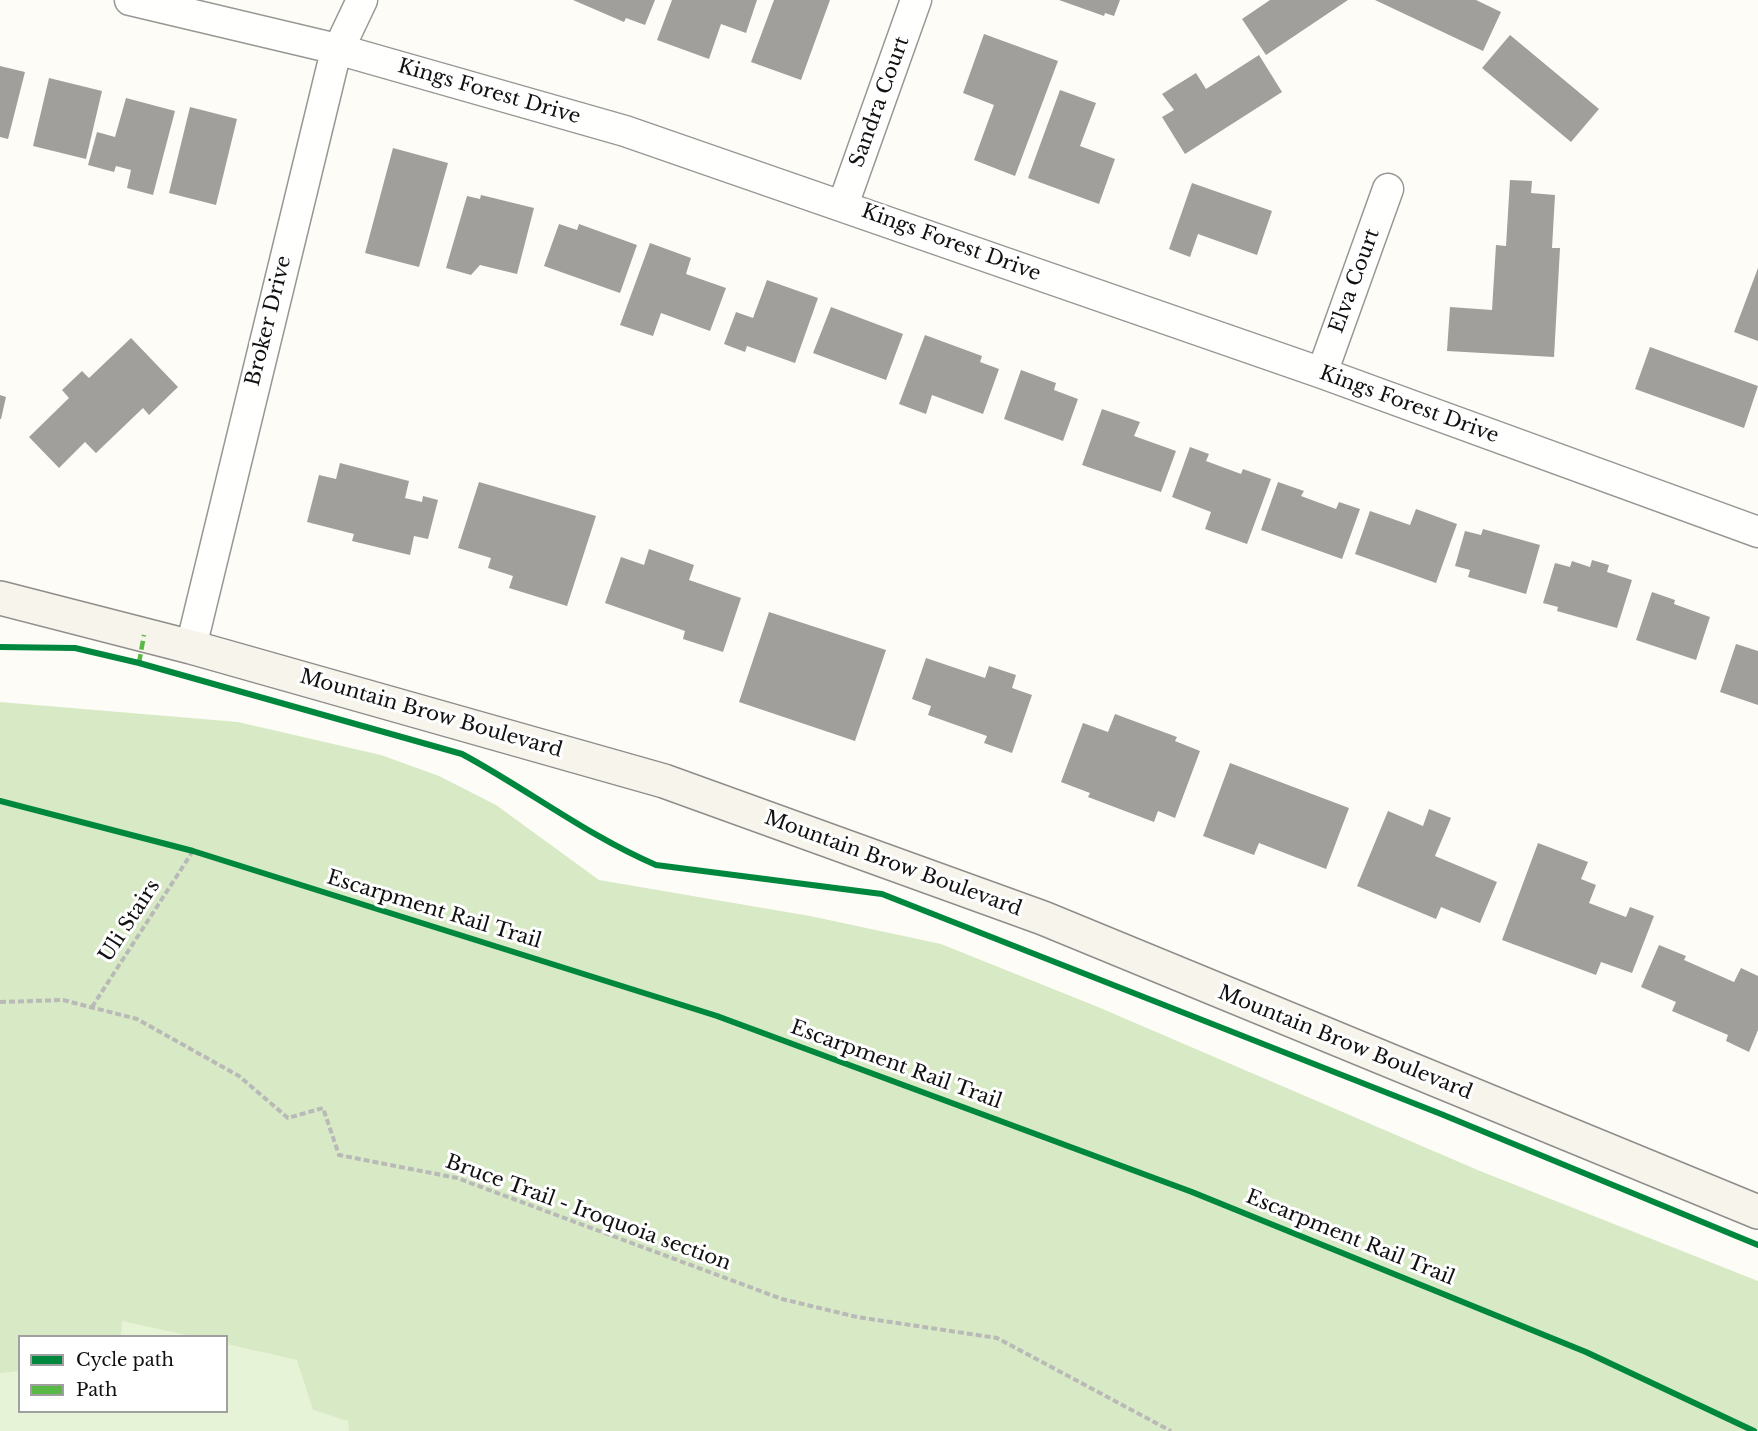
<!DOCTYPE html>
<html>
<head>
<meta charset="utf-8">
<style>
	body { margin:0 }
	#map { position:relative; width:1758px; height:1431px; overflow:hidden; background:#fdfcf7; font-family:"Libre Baskerville",serif }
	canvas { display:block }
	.legend { position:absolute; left:18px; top:1335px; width:210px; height:78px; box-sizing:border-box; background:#fff; border:2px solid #a0a0a0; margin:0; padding:8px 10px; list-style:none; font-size:18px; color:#111 }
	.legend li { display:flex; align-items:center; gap:12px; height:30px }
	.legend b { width:30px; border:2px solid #a0a0a0 }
</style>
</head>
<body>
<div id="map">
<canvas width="1758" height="1431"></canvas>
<ul class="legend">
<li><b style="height:8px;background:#00873e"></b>Cycle path</li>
<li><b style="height:8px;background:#58b947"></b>Path</li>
</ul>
</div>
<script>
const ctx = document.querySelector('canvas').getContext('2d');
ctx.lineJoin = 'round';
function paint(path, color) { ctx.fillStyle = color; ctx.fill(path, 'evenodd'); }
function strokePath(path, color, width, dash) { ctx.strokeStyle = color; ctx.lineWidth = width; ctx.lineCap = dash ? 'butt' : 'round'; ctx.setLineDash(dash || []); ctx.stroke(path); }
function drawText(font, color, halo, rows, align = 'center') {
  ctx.font = font + ' "Libre Baskerville",serif'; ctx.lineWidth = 6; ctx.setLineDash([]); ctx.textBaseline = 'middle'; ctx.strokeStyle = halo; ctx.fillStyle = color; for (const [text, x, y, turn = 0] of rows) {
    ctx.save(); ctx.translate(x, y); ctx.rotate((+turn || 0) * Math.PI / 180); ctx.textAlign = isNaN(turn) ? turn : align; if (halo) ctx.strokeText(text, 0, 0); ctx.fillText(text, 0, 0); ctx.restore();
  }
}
paint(new Path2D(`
	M0 1283 210 1336H20V1412H226L227 1341 325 1366 378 1431H0Z`), '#e7f3d7');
paint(new Path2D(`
	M0 702 238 722 381 755 439 776 496 805 599 880 810 916 941 944 1098 1007 1480 1171 1758 1281V1431H349L348 1421 313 1410 297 1360 227 1344 226 1336H191L122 1321 121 1336H20L19 1371 0 1373Z`), '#d8eac5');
paint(new Path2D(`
	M573 0H655L645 25 626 18 624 22Z
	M672 0H757L746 33 721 24 709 59 657 40Z
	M774 0H830L801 80 751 62Z
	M1059 0H1120L1114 16 1105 13 1104 16Z
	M1270 0H1348L1266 55 1242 19Z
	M1375 0H1476L1501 12 1483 51Z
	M984 34 1058 61 1015 176 974 160 994 105 963 93Z
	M1510 35 1599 109 1571 142 1482 68Z
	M1259 55 1282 92 1185 154 1162 117 1174 110 1162 94 1196 73 1206 89Z
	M0 66 25 72 8 139 0 137Z
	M49 78 102 91 86 159 33 146Z
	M1060 90 1096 103 1080 146 1115 159 1099 204 1028 178Z
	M126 98 175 111 153 195 127 188 131 170 116 166 114 172 88 165 97 132 115 137Z
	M190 107 237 119 216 205 169 193Z
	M393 148 448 163 419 267 365 253Z
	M1510 180 1532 181 1531 193 1555 195 1552 248H1560L1554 357 1447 351 1450 307 1492 310 1496 245 1506 246Z
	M1192 183 1272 211 1257 255 1198 234 1190 257 1169 249Z
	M481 195 534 208 517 274 480 265 471 275 446 268 467 196 480 199Z
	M559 224 577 230 579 224 637 245 620 293 544 266Z
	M650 243 691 258 686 274 726 288 710 331 661 313 653 336 620 325Z
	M1758 268V341L1734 332Z
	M767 280 818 298 795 363 747 346 745 352 724 344 736 312 753 318Z
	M831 307 903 334 886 380 813 353Z
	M925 335 982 356 980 362 999 369 983 414 932 395 926 414 899 404Z
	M131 338 178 387 149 415 143 408 96 453 85 442 59 468 29 437 69 398 62 390 82 371 89 378Z
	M1650 347 1758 386 1744 428 1635 389Z
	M1021 370 1056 383 1054 390 1078 399 1063 441 1004 419Z
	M0 395 6 397 1 419H0Z
	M1102 409 1140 422 1134 436 1176 451 1161 492 1082 465Z
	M1190 447 1209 454 1206 461 1241 474 1243 469 1271 479 1247 544 1205 529 1211 512 1172 497Z
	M340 463 409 481 405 498 422 502 423 496 438 500 428 539 414 536 410 555 352 541 354 534 307 522 319 475 336 479Z
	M479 482 596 516 567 606 509 588 513 576 488 568 491 558 458 548Z
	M1278 482 1304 491 1301 496 1336 509 1339 502 1360 509 1342 559 1261 530Z
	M1416 509 1457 524 1436 583 1355 554 1370 511 1410 525Z
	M1483 529 1540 545 1526 594 1468 577 1470 570 1455 566 1465 531 1481 535Z
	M649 549 694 565 689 580 741 598 723 652 683 639 685 631 605 603 621 557 644 565Z
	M1592 560 1609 565 1607 572 1632 580 1617 628 1557 611 1558 607 1543 603 1555 563 1570 567 1572 561 1590 567Z
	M1652 592 1675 600 1674 604 1710 617 1696 660 1636 640Z
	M769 612 886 650 855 741 739 702Z
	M1736 644 1758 651V705L1720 692Z
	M926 658 985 678 989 666 1016 675 1012 688 1032 695 1012 753 984 743 987 736 928 715 931 706 912 699Z
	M1115 714 1177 737 1175 741 1200 751 1175 818 1158 811 1154 822 1088 797 1090 793 1061 782 1083 723 1108 732Z
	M1230 763 1349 808 1326 869 1259 843 1254 855 1203 836Z
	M1429 809 1451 818 1435 856 1497 882 1480 923 1441 907 1436 919 1357 886 1388 811 1423 826Z
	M1538 843 1588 862 1581 879 1596 885 1589 903 1626 917 1630 907 1654 916 1632 973 1601 962 1596 975 1502 940Z
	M1659 945 1686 956 1684 960 1734 982 1741 968 1758 976V1030L1749 1052 1726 1041 1728 1035 1672 1011 1676 1002 1641 987Z`), '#a19f9c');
const street = new Path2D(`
	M130 0 337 49 625 131 1322 373 1758 532
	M843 205 916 0
	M1322 373 1388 189
	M191 647 334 59 362 0`);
const secondary = new Path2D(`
	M0 598 191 647 664 781 1043 918 1758 1212`);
strokePath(street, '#979795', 33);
strokePath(secondary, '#8e8d8b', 36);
strokePath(new Path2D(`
	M0 1002 63 1000 137 1019 239 1076 288 1118 323 1108 339 1155 457 1178 782 1299 857 1317 997 1338 1171 1431
	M92 1007 193 851`), '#b9b9b8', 4, [6, 3]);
strokePath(street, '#fffffe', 30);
strokePath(secondary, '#f6f4eb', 33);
strokePath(new Path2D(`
	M139 663 144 635`), '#58b947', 4.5, [9, 4.5]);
strokePath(new Path2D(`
	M0 647 75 648 139 663 462 754C527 789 588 836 656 865L882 894 1441 1114 1758 1245
	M0 801 193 851 717 1016 1192 1192 1586 1352 1754 1431`), '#00873e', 6);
drawText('20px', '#111', '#fff', [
	["Kings Forest Drive",489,92,16],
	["Sandra Court",880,102,-70],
	["Kings Forest Drive",951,243,20],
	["Elva Court",1355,281,-70],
	["Broker Drive",269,321,-76],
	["Kings Forest Drive",1409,405,20],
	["Mountain Brow Boulevard",431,714,16],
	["Mountain Brow Boulevard",893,864,20],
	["Escarpment Rail Trail",434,910,17],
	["Uli Stairs",130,921,-57],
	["Mountain Brow Boulevard",1345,1043,22],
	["Escarpment Rail Trail",896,1065,20],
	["Bruce Trail - Iroquoia section",588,1213,20],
	["Escarpment Rail Trail",1350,1238,22]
]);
</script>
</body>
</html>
